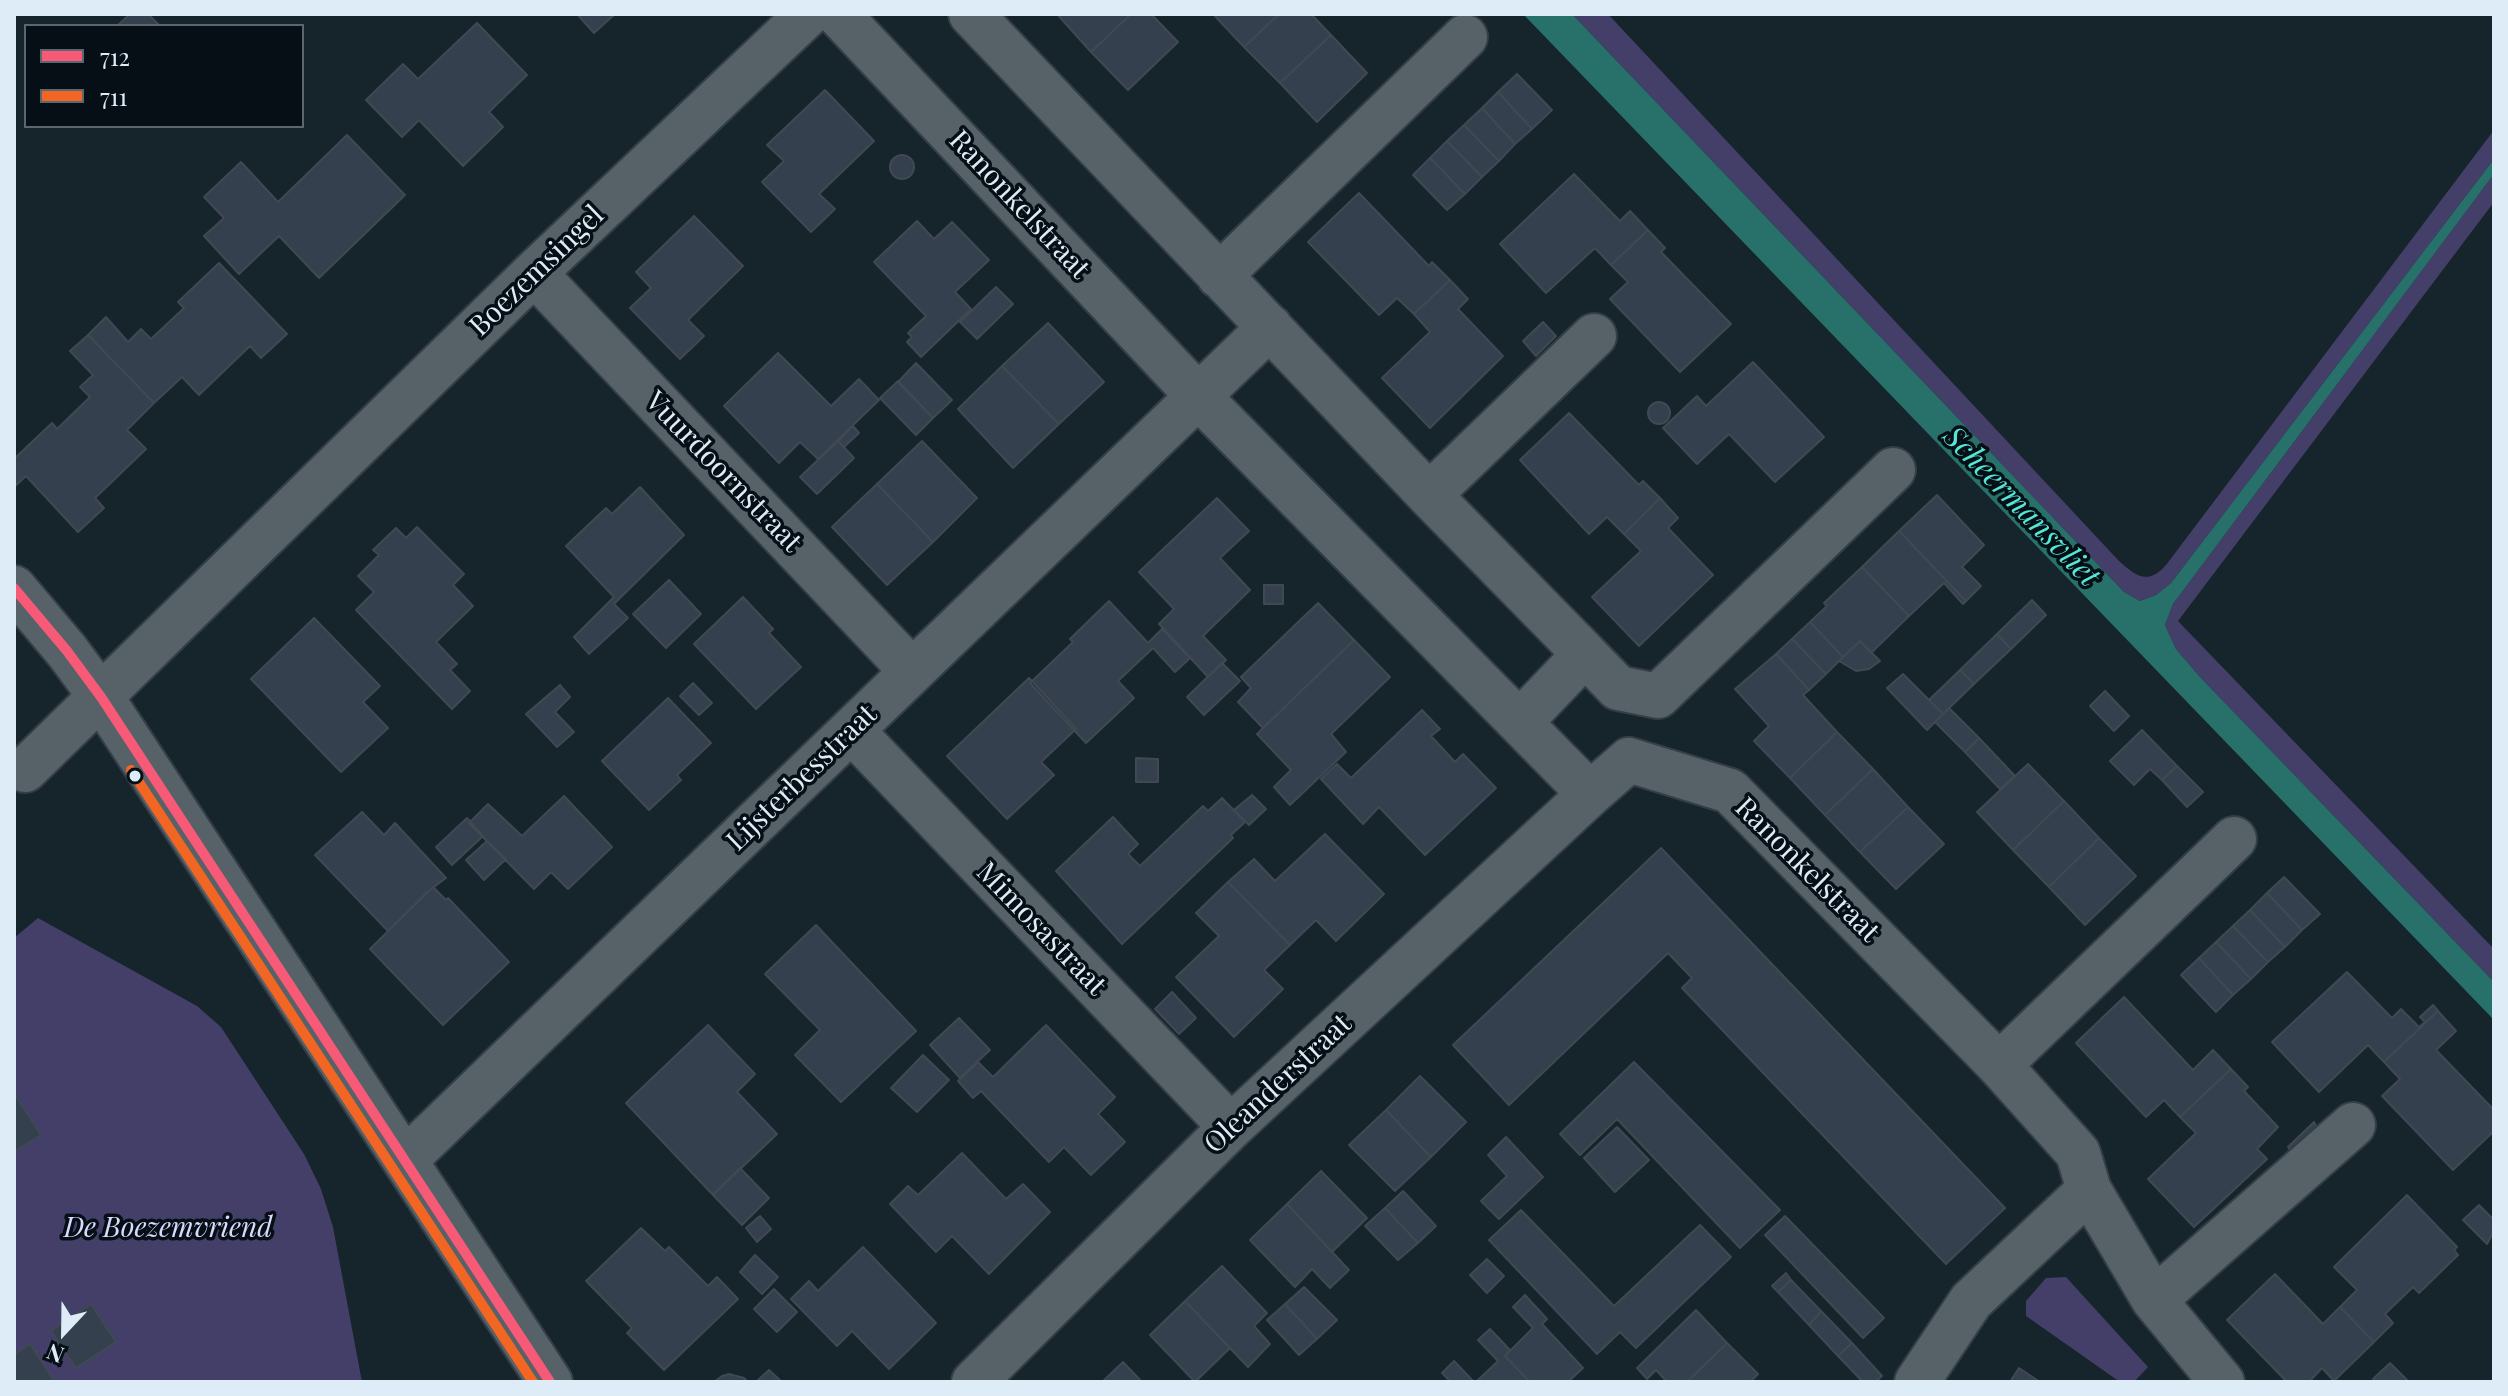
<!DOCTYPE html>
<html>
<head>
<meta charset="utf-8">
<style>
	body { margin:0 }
	#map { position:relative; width:2508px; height:1396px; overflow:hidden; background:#16242c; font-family:"Playfair Display",serif }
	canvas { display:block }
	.frame { position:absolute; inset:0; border:16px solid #ddecf7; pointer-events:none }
	.legend { position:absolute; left:24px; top:24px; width:280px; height:104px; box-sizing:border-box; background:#050f15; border:2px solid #5b676f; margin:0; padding:10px 14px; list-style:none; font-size:24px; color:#ddecf7 }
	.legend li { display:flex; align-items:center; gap:16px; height:40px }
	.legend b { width:40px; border:2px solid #5b676f }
	.north { position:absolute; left:24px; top:1292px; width:80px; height:80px; -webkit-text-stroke:6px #050f15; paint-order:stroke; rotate:202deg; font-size:22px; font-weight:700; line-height:32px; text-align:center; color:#ddecf7 }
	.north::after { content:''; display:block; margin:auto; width:28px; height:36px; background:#ddecf7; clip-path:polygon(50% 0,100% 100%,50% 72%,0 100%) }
</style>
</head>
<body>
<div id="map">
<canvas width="2508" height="1396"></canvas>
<div class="frame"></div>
<ul class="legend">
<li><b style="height:10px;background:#f75a77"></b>712</li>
<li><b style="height:10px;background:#f26522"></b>711</li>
</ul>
<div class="north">N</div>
</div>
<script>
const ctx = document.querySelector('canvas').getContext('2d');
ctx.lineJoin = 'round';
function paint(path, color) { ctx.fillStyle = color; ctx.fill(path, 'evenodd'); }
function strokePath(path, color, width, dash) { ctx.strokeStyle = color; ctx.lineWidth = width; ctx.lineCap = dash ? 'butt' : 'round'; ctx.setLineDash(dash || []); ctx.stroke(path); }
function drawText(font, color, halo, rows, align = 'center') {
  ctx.font = font + ' "Playfair Display",serif'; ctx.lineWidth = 7; ctx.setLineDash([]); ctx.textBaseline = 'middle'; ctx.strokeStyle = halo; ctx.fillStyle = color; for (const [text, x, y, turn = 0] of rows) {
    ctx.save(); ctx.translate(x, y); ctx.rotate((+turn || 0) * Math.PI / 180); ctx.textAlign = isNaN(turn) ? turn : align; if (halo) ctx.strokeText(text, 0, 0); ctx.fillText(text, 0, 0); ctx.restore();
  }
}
paint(new Path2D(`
	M1572 14H1608L2119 561C2137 577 2148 585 2166 565L2494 130V159L2171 583 2156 595 2140 601 2124 592Z
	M2494 174V202L2178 621 2494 949V982L2200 677 2176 649 2165 625 2173 604Z
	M38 918 197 1006 221 1027 304 1154 321 1189 333 1227 362 1382H14V938Z
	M2066 1277 2148 1367 2134 1382H2120L2026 1316V1301L2046 1278Z`), '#433f69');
paint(new Path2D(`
	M1523 14H1572L2124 592 2140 601 2156 595 2171 583 2494 159V174L2173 604 2165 625 2176 649 2200 677 2494 982V1020Z`), '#28706a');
const building = new Path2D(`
	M130 14H148L160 26H117Z
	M577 14H615L594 33Z
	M1057 14H1131L1091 52Z
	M1131 14H1151L1178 42 1128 90 1091 52Z
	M1213 14H1279L1244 47Z
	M1279 14H1311L1331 35 1280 83 1244 47Z
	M477 23 527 75 489 112 503 127 463 166 419 120 402 137 366 100 403 64 418 79Z
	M1331 35 1367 73 1317 122 1280 83Z
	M1517 74 1552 110 1532 129 1498 92Z
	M825 90 874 141 819 194 835 209 811 232 762 182 784 161 767 145Z
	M1498 92 1532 129 1515 144 1482 108Z
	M1482 108 1515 144 1499 161 1464 125Z
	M1464 125 1499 161 1482 177 1447 141Z
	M347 135 405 195 319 278 279 236 239 274 204 236 224 218 204 197 241 162 278 202Z
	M1447 141 1482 177 1465 194 1430 158Z
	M890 167a12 12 0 1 1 24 0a12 12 0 1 1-24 0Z
	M1430 158 1465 194 1447 210 1413 175Z
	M1574 174 1620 221 1630 211 1648 230 1611 265 1595 248 1546 293 1500 244Z
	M1359 193 1429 266 1432 262 1450 280 1414 314 1397 298 1379 315 1308 242Z
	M694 216 743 266 688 320 704 336 680 359 630 308 651 288 636 272Z
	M917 221 934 239 952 222 989 260 955 292 971 309 921 357 907 342 912 337 908 333 926 316 874 262Z
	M1648 230 1665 248 1661 252 1731 324 1680 372 1610 299 1628 282 1611 265Z
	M219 263 287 334 261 358 250 346 199 395 182 377 154 403 88 335 106 317 128 342 141 329 151 339 184 308 178 302Z
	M1450 280 1468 299 1458 309 1503 356 1430 428 1382 378 1430 332 1414 314Z
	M996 287 1013 304 977 339 960 322Z
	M1543 322 1556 336 1536 356 1523 341Z
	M1048 323 1104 382 1059 424 1002 366Z
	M88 335 154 403 127 430 146 449 95 498 104 508 78 532 26 476 14 487V459L52 423 57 429 90 397 80 387 93 375 70 351Z
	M778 353 831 406 859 379 879 400 818 459 800 442 779 463 724 406Z
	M1753 362 1824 437 1775 482 1729 434 1697 464 1663 428 1697 396 1706 406Z
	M916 363 952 400 933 418 898 382Z
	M1002 366 1059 424 1013 468 958 409Z
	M898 381 933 418 916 435 880 398Z
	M1648 413a11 11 0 1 1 22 0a11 11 0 1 1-22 0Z
	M1569 413 1639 485 1643 481 1660 498 1624 534 1607 517 1589 534 1520 460Z
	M853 426 859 433 844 447 838 441Z
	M838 441 854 458 817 494 800 477Z
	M922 441 977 498 933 542 877 484Z
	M877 484 933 542 887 585 832 527Z
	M640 487 684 535 614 604 628 618 589 654 574 637 614 597 566 546 606 508 612 514Z
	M1937 495 1984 545 1962 567 1981 586 1966 601 1899 531Z
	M1217 498 1249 531 1220 558 1250 590 1203 636 1226 660 1208 677 1159 624 1174 609 1139 572Z
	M1660 498 1678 518 1668 528 1713 575 1639 646 1592 597 1641 551 1624 534Z
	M417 527 464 574 453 585 473 606 436 642 457 664 450 670 470 691 452 709 356 610 374 592 358 576 379 555 373 550 396 528 406 538Z
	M1899 531 1966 601 1963 604 1944 583 1909 616 1862 567Z
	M1862 567 1909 616 1871 653 1860 641 1843 657 1810 622 1827 606 1824 603Z
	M669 580 701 614 666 648 633 614Z
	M1264 585H1283V604H1264Z
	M743 597 773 629 769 633 801 667 756 709 694 644Z
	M2032 600 2046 615 2011 649 1997 634Z
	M1109 601 1148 643 1162 629 1190 658 1175 672 1153 648 1118 681 1134 698 1086 743 1030 683 1073 642 1070 639Z
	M1318 603 1354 640 1263 728 1238 702 1251 688 1241 677Z
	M314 618 380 686 363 702 388 728 341 772 251 679Z
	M1810 622 1843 657 1826 674 1792 639Z
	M1997 634 2011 649 1974 684 1960 670Z
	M1792 639 1826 674 1809 690 1776 654Z
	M1354 640 1390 677 1331 734 1346 752 1290 805 1274 787 1291 770 1257 734Z
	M1860 641 1880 661 1869 669 1856 671 1839 661Z
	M1776 654 1809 690 1803 695 1837 732 1790 778 1754 741 1769 726 1735 689Z
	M1222 663 1240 681 1204 715 1187 697Z
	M1960 670 1974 684 1943 714 1929 700Z
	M1903 674 1943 714 1927 730 1887 688Z
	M1029 678 1076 729 1041 762 1054 775 1007 819 947 756Z
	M693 683 712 703 699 715 680 696Z
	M560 685 570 697 555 712 574 732 557 747 526 714Z
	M2105 691 2129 716 2114 731 2090 706Z
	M668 698 711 743 677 775 681 780 649 810 602 761Z
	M1949 708 1979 738 1965 752 1935 722Z
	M1422 710 1440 729 1431 736 1455 762 1463 754 1496 788 1425 855 1379 807 1363 824 1321 779 1337 764 1351 778Z
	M2142 730 2177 766 2162 780 2150 769 2134 785 2110 761Z
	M1837 732 1873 769 1825 815 1790 778Z
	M1979 738 2015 776 2000 789 1965 752Z
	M1136 758 1158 759V782H1136Z
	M2028 764 2064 801 2013 850 1977 812Z
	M2177 766 2203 792 2187 807 2162 780Z
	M1873 769 1908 807 1860 852 1825 815Z
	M1252 795 1266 809 1249 825 1234 810Z
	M564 796 612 847 568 889 551 872 534 889 469 823 488 804 522 836Z
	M1222 798 1245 822 1231 835 1233 838 1122 944 1056 871 1113 817 1138 844 1128 854 1140 866 1203 806 1208 811Z
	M2064 801 2099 838 2049 887 2013 850Z
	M1908 807 1944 844 1896 889 1860 852Z
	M362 812 384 835 395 823 446 878 427 892 388 931 315 855Z
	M467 818 483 836 452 865 436 847Z
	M1325 834 1384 894 1336 941 1316 920 1290 945 1228 882 1254 859 1275 881Z
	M2099 838 2136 876 2085 925 2049 887Z
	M487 841 506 859 484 880 466 860Z
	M1661 848 2005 1208 1946 1264 1682 988 1692 978 1668 953 1509 1105 1453 1045Z
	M2284 877 2320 914 2302 930 2267 893Z
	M1228 882 1290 945 1264 970 1283 989 1234 1037 1176 977 1219 936 1196 913Z
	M433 887 446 900 448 898 509 962 443 1025 370 949Z
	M2267 893 2302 930 2285 947 2250 910Z
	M2250 910 2285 947 2268 962 2233 926Z
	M816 925 916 1031 841 1102 795 1055 820 1030 765 974Z
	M2233 926 2268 962 2251 979 2216 942Z
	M2216 942 2251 979 2233 995 2199 958Z
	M2199 958 2233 995 2216 1012 2181 975Z
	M2347 972 2392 1018 2401 1009 2419 1027 2425 1022 2420 1017 2433 1005 2438 1011 2384 1062 2368 1045 2319 1092 2272 1042Z
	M1172 992 1196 1018 1179 1034 1155 1009Z
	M2124 997 2193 1070 2213 1050 2231 1069 2180 1117 2164 1100 2146 1117 2076 1043Z
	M2438 1011 2456 1031 2436 1050 2494 1110V1131L2453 1170 2382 1096 2400 1079 2384 1062Z
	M959 1018 990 1050 960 1078 930 1045Z
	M708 1025 755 1074 737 1092 777 1134 713 1195 626 1103Z
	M1046 1025 1115 1097 1098 1114 1125 1142 1091 1175 1064 1147 1049 1162 981 1091 973 1098 958 1081 978 1062 993 1077Z
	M923 1055 949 1080 917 1112 891 1088Z
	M1634 1062 1780 1210 1740 1248 1617 1119 1580 1155 1560 1134Z
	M2231 1069 2248 1087 2244 1091 2278 1127 2257 1149 2267 1159 2194 1227 2148 1179 2196 1133 2180 1117Z
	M1420 1076 1466 1122 1431 1157 1386 1110Z
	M14 1093 41 1135 14 1152Z
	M1386 1110 1431 1157 1395 1191 1349 1145Z
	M2314 1122 2321 1136 2305 1166 2288 1147Z
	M1617 1127 1649 1160 1615 1192 1584 1158Z
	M1506 1137 1543 1177 1499 1219 1481 1201 1507 1176 1488 1155Z
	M962 1153 1006 1199 1023 1184 1050 1212 989 1274 952 1236 936 1252 890 1204 908 1186 918 1195Z
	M740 1168 769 1198 742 1225 713 1195Z
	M1321 1171 1367 1218 1332 1252 1287 1204Z
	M1403 1191 1436 1226 1418 1243 1385 1208Z
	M2407 1195 2457 1247 2454 1250 2458 1255 2419 1293 2413 1287 2385 1314 2393 1323 2374 1342 2340 1307 2357 1290 2334 1267Z
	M1287 1204 1349 1270 1330 1288 1312 1269 1295 1287 1250 1240Z
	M2479 1205 2494 1220V1231L2487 1244 2463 1220Z
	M1385 1208 1418 1243 1398 1260 1365 1226Z
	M1521 1210 1614 1306 1700 1225 1731 1257 1636 1348 1620 1332 1597 1354 1489 1240Z
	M760 1216 771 1229 757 1242 746 1228Z
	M1785 1216 1884 1318 1863 1338 1765 1235Z
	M641 1228 665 1251 669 1247 708 1286 717 1277 738 1299 664 1370 627 1333 632 1328 586 1281Z
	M863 1247 936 1323 889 1369 852 1331 837 1346 791 1299 809 1281 818 1291Z
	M755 1255 778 1277 762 1294 740 1272Z
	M1487 1259 1504 1276 1487 1293 1470 1275Z
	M1222 1266 1267 1313 1254 1326 1270 1344 1248 1367 1185 1301Z
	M1786 1273 1791 1280 1778 1292 1772 1286Z
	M2275 1274 2323 1324 2340 1307 2374 1342 2334 1381 2322 1368 2309 1382H2287L2227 1320Z
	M1791 1280 1821 1311 1809 1325 1778 1292Z
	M1304 1287 1337 1320 1317 1339 1285 1304Z
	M774 1289 797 1312 777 1332 754 1309Z
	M1525 1295 1547 1319 1542 1324 1583 1368 1568 1382H1530L1505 1356 1533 1328 1513 1307Z
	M1185 1301 1230 1348 1195 1382 1150 1335Z
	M91 1304 116 1342 76 1368 51 1331Z
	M1285 1304 1317 1339 1299 1355 1267 1320Z
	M1696 1310 1727 1343 1687 1382H1667L1656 1370 1647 1379 1637 1368Z
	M1821 1311 1852 1343 1838 1356 1809 1325Z
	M1490 1329 1510 1350 1505 1356 1530 1382H1476L1498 1361 1478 1340Z
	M1727 1343 1758 1374 1750 1382H1687Z
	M1852 1343 1882 1376 1875 1382H1863L1838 1356Z
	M30 1344 55 1382H14V1355Z
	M1454 1361 1474 1382H1451L1442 1373Z
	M1123 1362 1142 1382H1102Z
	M2390 1363 2407 1380 2405 1382H2377L2373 1379Z
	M2019 1368 2040 1382H2010Z
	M769 1370 782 1382H756Z
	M729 1374 744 1378 748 1382H714L722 1376Z`);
paint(building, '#35404e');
strokePath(building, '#404952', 2);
const minor = new Path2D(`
	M838 14 1199 397 1590 794 1629 760 1730 791 1999 1065 2078 1153 2089 1190 2154 1300 2222 1382
	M971 14 1429 495 1585 654 1521 721
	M534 273 912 671
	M1219 276 1465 37
	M1429 495 1594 336
	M14 588 67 651 101 697 550 1382
	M1585 654 1618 688 1658 696 1893 470
	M852 731 1231 1127
	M25 770 534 273 808 14
	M1999 1065 2234 839
	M405 1160 1270 327
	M2154 1300 2353 1125
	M974 1382 1231 1127 1590 794
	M1917 1382 1971 1301 2089 1190`);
strokePath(minor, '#343e46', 48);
strokePath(minor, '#576168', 44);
strokePath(new Path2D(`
	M14 588 67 651 101 697 550 1382`), '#f75a77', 10);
strokePath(new Path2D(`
	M131 770 533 1382`), '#f26522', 10);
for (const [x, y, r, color] of [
	[135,776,7,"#ddecf7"]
]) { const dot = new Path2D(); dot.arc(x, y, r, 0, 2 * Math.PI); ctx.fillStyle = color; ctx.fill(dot); strokePath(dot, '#050f15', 3); }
drawText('28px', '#ddecf7', '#050f15', [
	["Ranonkelstraat",1019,205,47],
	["Boezemsingel",537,271,-44],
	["Vuurdoornstraat",723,472,46],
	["Lijsterbesstraat",802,778,-44],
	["Ranonkelstraat",1807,870,45],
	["Mimosastraat",1041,929,46],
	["Oleanderstraat",1278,1084,-43]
]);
drawText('italic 28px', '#dcd9fe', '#050f15', [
	["De Boezemvriend",168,1228]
]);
drawText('italic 30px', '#54e7d8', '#050f15', [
	["Scheermansvliet",2021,507,46]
]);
</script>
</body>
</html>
